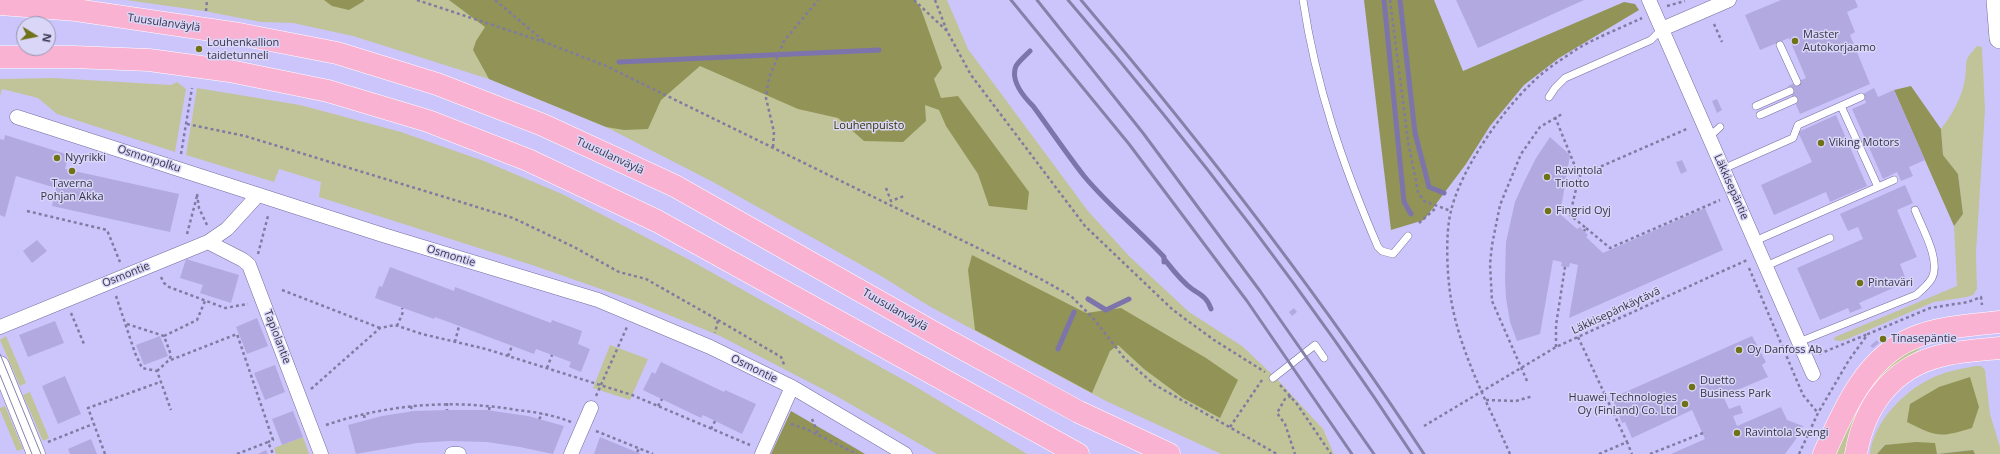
<!DOCTYPE html>
<html>
<head>
<meta charset="utf-8">
<style>
	body { margin:0 }
	#map { position:relative; width:2000px; height:454px; overflow:hidden; background:#ccc5fc; font-family:"Open Sans",sans-serif }
	canvas { display:block }
	.north { position:absolute; left:16px; top:16px; width:40px; height:40px; box-sizing:border-box; background:#d9d6f7; border:1px solid #9895b2; border-radius:50%; rotate:100deg; font-size:11px; font-weight:700; line-height:16px; text-align:center; color:#37344a }
	.north::after { content:''; display:block; margin:auto; width:14px; height:18px; background:#707217; clip-path:polygon(50% 0,100% 100%,50% 72%,0 100%) }
</style>
</head>
<body>
<div id="map">
<canvas width="2000" height="454"></canvas>
<div class="north">N</div>
</div>
<script>
const ctx = document.querySelector('canvas').getContext('2d');
ctx.lineJoin = 'round';
function paint(path, color) { ctx.fillStyle = color; ctx.fill(path, 'evenodd'); }
function strokePath(path, color, width, dash) { ctx.strokeStyle = color; ctx.lineWidth = width; ctx.lineCap = dash ? 'butt' : 'round'; ctx.setLineDash(dash || []); ctx.stroke(path); }
function drawText(font, color, halo, rows, align = 'center') {
  ctx.font = font + ' "Open Sans",sans-serif'; ctx.lineWidth = 3; ctx.setLineDash([]); ctx.textBaseline = 'middle'; ctx.strokeStyle = halo; ctx.fillStyle = color; for (const [text, x, y, turn = 0] of rows) {
    ctx.save(); ctx.translate(x, y); ctx.rotate((+turn || 0) * Math.PI / 180); ctx.textAlign = isNaN(turn) ? turn : align; if (halo) ctx.strokeText(text, 0, 0); ctx.fillText(text, 0, 0); ctx.restore();
  }
}
paint(new Path2D(`
	M126 0H947L968 49 1088 211 1129 256 1189 312 1242 346 1277 379 1323 429 1334 454H1221L1106 401 929 306 881 276 713 182 606 127 489 79 353 36 293 23 261 22 204 11Z
	M1977 46 1982 47 1985 110 1976 253 1977 289 1973 295 1967 297 1934 302 1845 340 1840 341 1834 340 1835 337 1957 286 1954 226 1963 214 1958 174 1943 155 1941 129C1952 115 1962 97 1965 79 1968 58 1962 63 1977 46Z
	M53 78 171 85 177 82 186 89 175 152 57 114 38 98 2 89 0 96V79Z
	M197 88 300 105 401 132 484 161 562 194 686 258 918 388 1027 454H937L838 397 720 336 635 301 535 266 319 197 321 182 279 169 274 182 186 155Z
	M6 336 26 383 20 386 0 340Z
	M610 345 648 359 630 400 593 388Z
	M1918 346 1920 349 1895 365 1875 385 1847 454H1832L1863 394 1894 361Z
	M1975 366H1981L1985 370 1990 414 2000 447V454H1975L1973 450 1936 454 1885 445 1877 454H1870C1873 423 1903 392 1930 379 1943 372 1960 369 1975 366Z
	M30 392 49 438 43 441 23 395Z
	M5 406 23 449 17 451 0 410V408Z
	M303 437 309 454H276L274 448Z`), '#c1c498');
paint(new Path2D(`
	M324 0H364V1L349 10 332 6Z
	M449 0H915L921 9 942 68 934 79 941 98 958 96 1029 192 1027 210 989 206 978 174 946 126 939 110 925 105 926 121 903 142 864 141 838 118 798 109 700 66 661 100 648 129 624 130 606 127 489 79 473 50 476 41 485 27Z
	M1364 0H1434L1463 71 1624 2 1635 4 1639 10 1559 58 1524 85 1490 126 1466 164 1424 220 1391 230Z
	M1911 86 1941 129 1943 155 1958 174 1963 214 1954 226 1894 90Z
	M972 255 1086 313 1121 308 1206 358 1238 380 1220 418 1183 398 1144 369 1118 345 1110 351 1092 393 975 330 968 270Z
	M1970 377 1979 407 1972 428C1939 438 1937 437 1907 422L1910 404 1939 387Z
	M791 411 855 448 865 454H771Z
	M1916 442 1935 443 1937 454 1973 450 1975 454H1877L1885 445Z`), '#919456');
strokePath(new Path2D(`
	M1384 0 1404 202 1411 214
	M1400 0 1415 133 1429 187 1444 193
	M1030 51C1026 55 1019 61 1016 66 1010 80 1024 97 1033 106 1050 129 1066 153 1084 176 1108 205 1138 229 1164 257V262
	M619 62 879 50
	M1165 260C1173 270 1181 281 1192 289 1201 295 1207 297 1211 309
	M1088 299 1106 310 1129 299
	M1058 349 1074 312`), '#7d74ac', 5);
paint(new Path2D(`
	M1456 0H1584L1478 48Z
	M1781 0H1855L1858 7 1847 12 1855 32 1850 35 1870 84 1800 114 1788 86 1806 78 1789 38 1760 50 1745 15Z
	M1874 88 1878 97 1894 90 1925 160 1909 167 1913 176 1901 181 1897 172 1883 179 1852 109 1866 103 1863 94Z
	M1717 99 1722 110 1717 113 1712 101Z
	M1836 115 1867 186 1830 202 1826 192 1774 215 1761 185 1812 162 1798 132Z
	M5 135 69 155 65 169 179 194 170 232 52 206 56 188 16 176 5 217 0 215V139L4 140Z
	M1550 137 1570 155 1560 214 1577 229 1580 227 1588 235 1586 237 1603 253 1705 208 1723 250 1569 318 1578 265 1570 263 1569 267H1565L1561 266 1562 262 1553 260 1540 334 1517 341 1510 322 1506 298 1505 279 1506 242 1515 202 1524 182 1536 158Z
	M1682 160 1687 171 1681 174 1676 162Z
	M1905 185 1913 203 1897 210 1917 257 1900 264 1907 282 1859 303 1862 308 1850 313 1848 308 1820 320 1797 268 1863 239 1858 227 1848 231 1840 214Z
	M37 240 47 251 32 263 23 251Z
	M186 259 239 275 231 303 200 293 203 285 180 278Z
	M390 267 454 291 455 287 551 323 552 320 582 331 578 344 590 349 581 372 569 367 571 362 536 349 534 354 435 317 434 319 375 298 379 286 382 287Z
	M1294 308 1297 312 1292 316 1289 312Z
	M257 318 268 346 247 354 236 327Z
	M55 321 64 343 28 357 19 335Z
	M160 336 168 356 144 365 136 345Z
	M1752 336 1766 362 1762 365 1768 377 1723 396 1729 409 1740 405 1743 413 1733 416 1737 426 1781 407 1787 420 1803 426 1796 439 1785 454H1671L1705 439 1692 410 1632 438 1625 422 1622 423 1612 398Z
	M1877 340 1879 343 1873 348 1870 346Z
	M661 362 724 392 725 390 756 404 742 434 703 415 701 418 643 390 652 372 655 374Z
	M275 365 285 392 265 400 254 373Z
	M65 376 81 414 58 424 42 386Z
	M447 410H486L528 416 564 426 553 454 520 447 487 442 450 441 417 443 356 454 348 425 382 416 414 411Z
	M293 411 303 437 282 445 272 419Z
	M600 437 641 454H594Z
	M91 439 97 454H70L68 449Z
	M266 450 268 454H258Z`), '#b1a9df');
const service = new Path2D(`
	M1303 0C1316 87 1343 166 1378 247L1382 251 1393 254 1408 236
	M1780 45 1797 82
	M1549 97 1555 88 1565 78 1651 40 1662 29
	M1756 106 1790 91
	M1841 106 1878 187
	M1760 115 1794 100
	M1709 137 1720 127
	M1723 169 1793 138 1798 125 1861 97
	M1755 241 1894 180
	M1766 266 1830 238
	M1799 342 1916 295C1922 290 1928 285 1932 278 1941 260 1922 228 1915 210
	M1273 378 1315 345 1324 358`);
const minor = new Path2D(`
	M1649 0 1813 374
	M1662 29 1729 0
	M17 117 383 235 598 300 710 347 792 387 905 454
	M208 242 243 260 249 265 321 454
	M0 327 208 242 227 229 258 195
	M452 454H459
	M571 454 591 408
	M762 454 792 387`);
const tertiary = new Path2D(`
	M0 365 36 454`);
const secondary = new Path2D(`
	M1997 0 2000 38`);
const motorway = new Path2D(`
	M0 4 76 10 239 34 337 53 437 84 543 125 675 186 947 340 1079 412 1169 454
	M0 57H73L149 60 230 71 328 91 428 121 528 160 657 221 1078 454
	M1824 454C1843 411 1866 357 1913 338 1939 327 1972 325 2000 322
	M1856 454C1864 407 1891 368 1940 356 1959 351 1980 350 2000 348`);
strokePath(service, '#736c9d', 8);
strokePath(minor, '#736c9d', 15);
strokePath(tertiary, '#736c9d', 19);
strokePath(secondary, '#736c9d', 22);
strokePath(motorway, '#fff', 23);
strokePath(new Path2D(`
	M417 0 547 43 606 66 1039 278 1071 296 1093 318 1125 359 1155 385 1277 454
	M495 0 545 42
	M914 0 947 31
	M935 0 947 31 971 75 1085 226 1173 310 1214 340 1265 372
	M1390 0 1408 141 1418 192 1424 201 1451 211
	M1667 6 1685 1
	M206 11 207 0
	M1714 24 1722 42
	M1555 117 1579 176 1570 215 1586 228 1584 231
	M187 124 245 136 513 218 574 247 619 272 646 279 718 320 715 333
	M773 147 774 132 766 98 769 78 784 41 818 0
	M181 154 192 88
	M1579 176 1689 128
	M886 188 891 201 904 196
	M197 194 199 208 207 225
	M27 211 107 230 120 262
	M1419 223 1437 207
	M1586 228 1610 248 1720 200
	M187 234 197 196
	M258 254 268 216
	M1749 268 1803 395 1818 413
	M161 277 164 283 169 287 225 308 248 304
	M282 290 380 328
	M116 296 135 353 142 368 157 371 171 410
	M71 313 84 344
	M718 320 781 357 785 367
	M127 324 164 336 171 355 169 361
	M397 326 403 312 402 308
	M164 336 197 320 205 301
	M1578 337 1627 442
	M455 342 459 326
	M1556 347V325L1565 267
	M1819 354 1868 334
	M508 356 512 346
	M547 368 552 355
	M157 371 168 361 237 334 273 440 268 442
	M1527 381 1492 301 1490 264 1492 245 1500 205 1521 154 1540 127 1562 114
	M1280 385 1297 404 1331 454
	M311 389 380 328 395 325 422 334 486 349 632 395 750 445
	M596 396 627 327
	M1291 396 1285 399 1277 413 1285 424 1295 454
	M1486 400 1516 401 1533 396
	M447 403V410
	M411 406 412 412
	M658 406 662 399
	M489 410 490 405
	M364 415 365 420
	M539 419 543 414
	M812 419 818 434
	M791 424 806 429 857 454
	M326 425C388 404 453 399 517 410 535 412 554 415 571 422
	M1424 426 1556 347 1747 260
	M1230 427 1262 380
	M711 429 715 421
	M596 431 653 454
	M48 442 93 424
	M637 452 639 449
	M105 454 88 408 160 382
	M237 454 268 442 273 454
	M1510 454C1488 404 1460 353 1451 299 1447 275 1445 234 1451 211 1460 171 1501 112 1531 84 1544 70 1561 60 1577 49 1597 37 1621 28 1642 18
	M1599 454 1627 442 1632 454
	M1650 454 1703 433
	M1799 454 1818 413 1849 360 1868 334 1930 308 1968 302 1981 297 1982 305`), '#807ba1', 2.5, [3, 3]);
strokePath(service, '#fff', 7);
strokePath(minor, '#fff', 14);
strokePath(tertiary, '#fff', 18);
strokePath(secondary, '#fff', 21);
strokePath(motorway, '#f9b2d2', 22);
strokePath(new Path2D(`
	M0 354 41 454
	M0 375 32 454`), '#8681a8', 1);
strokePath(new Path2D(`
	M1011 0 1129 144 1247 301 1352 454
	M1037 0 1143 133 1260 291 1374 454
	M1068 0C1192 144 1308 295 1412 454
	M1081 0C1204 145 1320 295 1424 454`), '#8681a8', 3);
for (const [x, y, r, color] of [
	[1795,41,4,"#707217"],
	[199,49,4,"#707217"],
	[1821,143,4,"#707217"],
	[57,158,4,"#707217"],
	[72,171,4,"#707217"],
	[1547,177,4,"#707217"],
	[1548,211,4,"#707217"],
	[1860,283,4,"#707217"],
	[1883,339,4,"#707217"],
	[1739,350,4,"#707217"],
	[1692,387,4,"#707217"],
	[1685,404,4,"#707217"],
	[1737,433,4,"#707217"]
]) { const dot = new Path2D(); dot.arc(x, y, r, 0, 2 * Math.PI); ctx.fillStyle = color; ctx.fill(dot); strokePath(dot, '#d9d6f7', 1.5); }
drawText('11px', '#37344a', '#d9d6f7', [
	["Tuusulanväylä",164,23,8],
	["Tuusulanväylä",610,156,25],
	["Osmonpolku",149,159,18],
	["Läkkisepäntie",1731,187,66],
	["Osmontie",451,256,17],
	["Osmontie",126,275,-22],
	["Tuusulanväylä",895,310,30],
	["Läkkisepänkäytävä",1616,311,-25],
	["Tapiolantie",277,337,69],
	["Osmontie",754,369,26]
]);
drawText('11px', '#37344a', '#d9d6f7', [
	["Master",1803,35],
	["Autokorjaamo",1803,48],
	["Louhenkallion",207,43],
	["taidetunneli",207,56],
	["Viking Motors",1829,143],
	["Nyyrikki",65,158],
	["Ravintola",1555,171],
	["Triotto",1555,184],
	["Taverna",72,184,"center"],
	["Pohjan Akka",72,197,"center"],
	["Fingrid Oyj",1556,211],
	["Pintaväri",1868,283],
	["Tinasepäntie",1891,339],
	["Oy Danfoss Ab",1747,350],
	["Duetto",1700,381],
	["Business Park",1700,394],
	["Huawei Technologies",1677,398,"right"],
	["Oy (Finland) Co. Ltd",1677,411,"right"],
	["Ravintola Svengi",1745,433]
], 'left');
drawText('11px', '#333400', '#d9d6f7', [
	["Louhenpuisto",869,126]
]);
</script>
</body>
</html>
